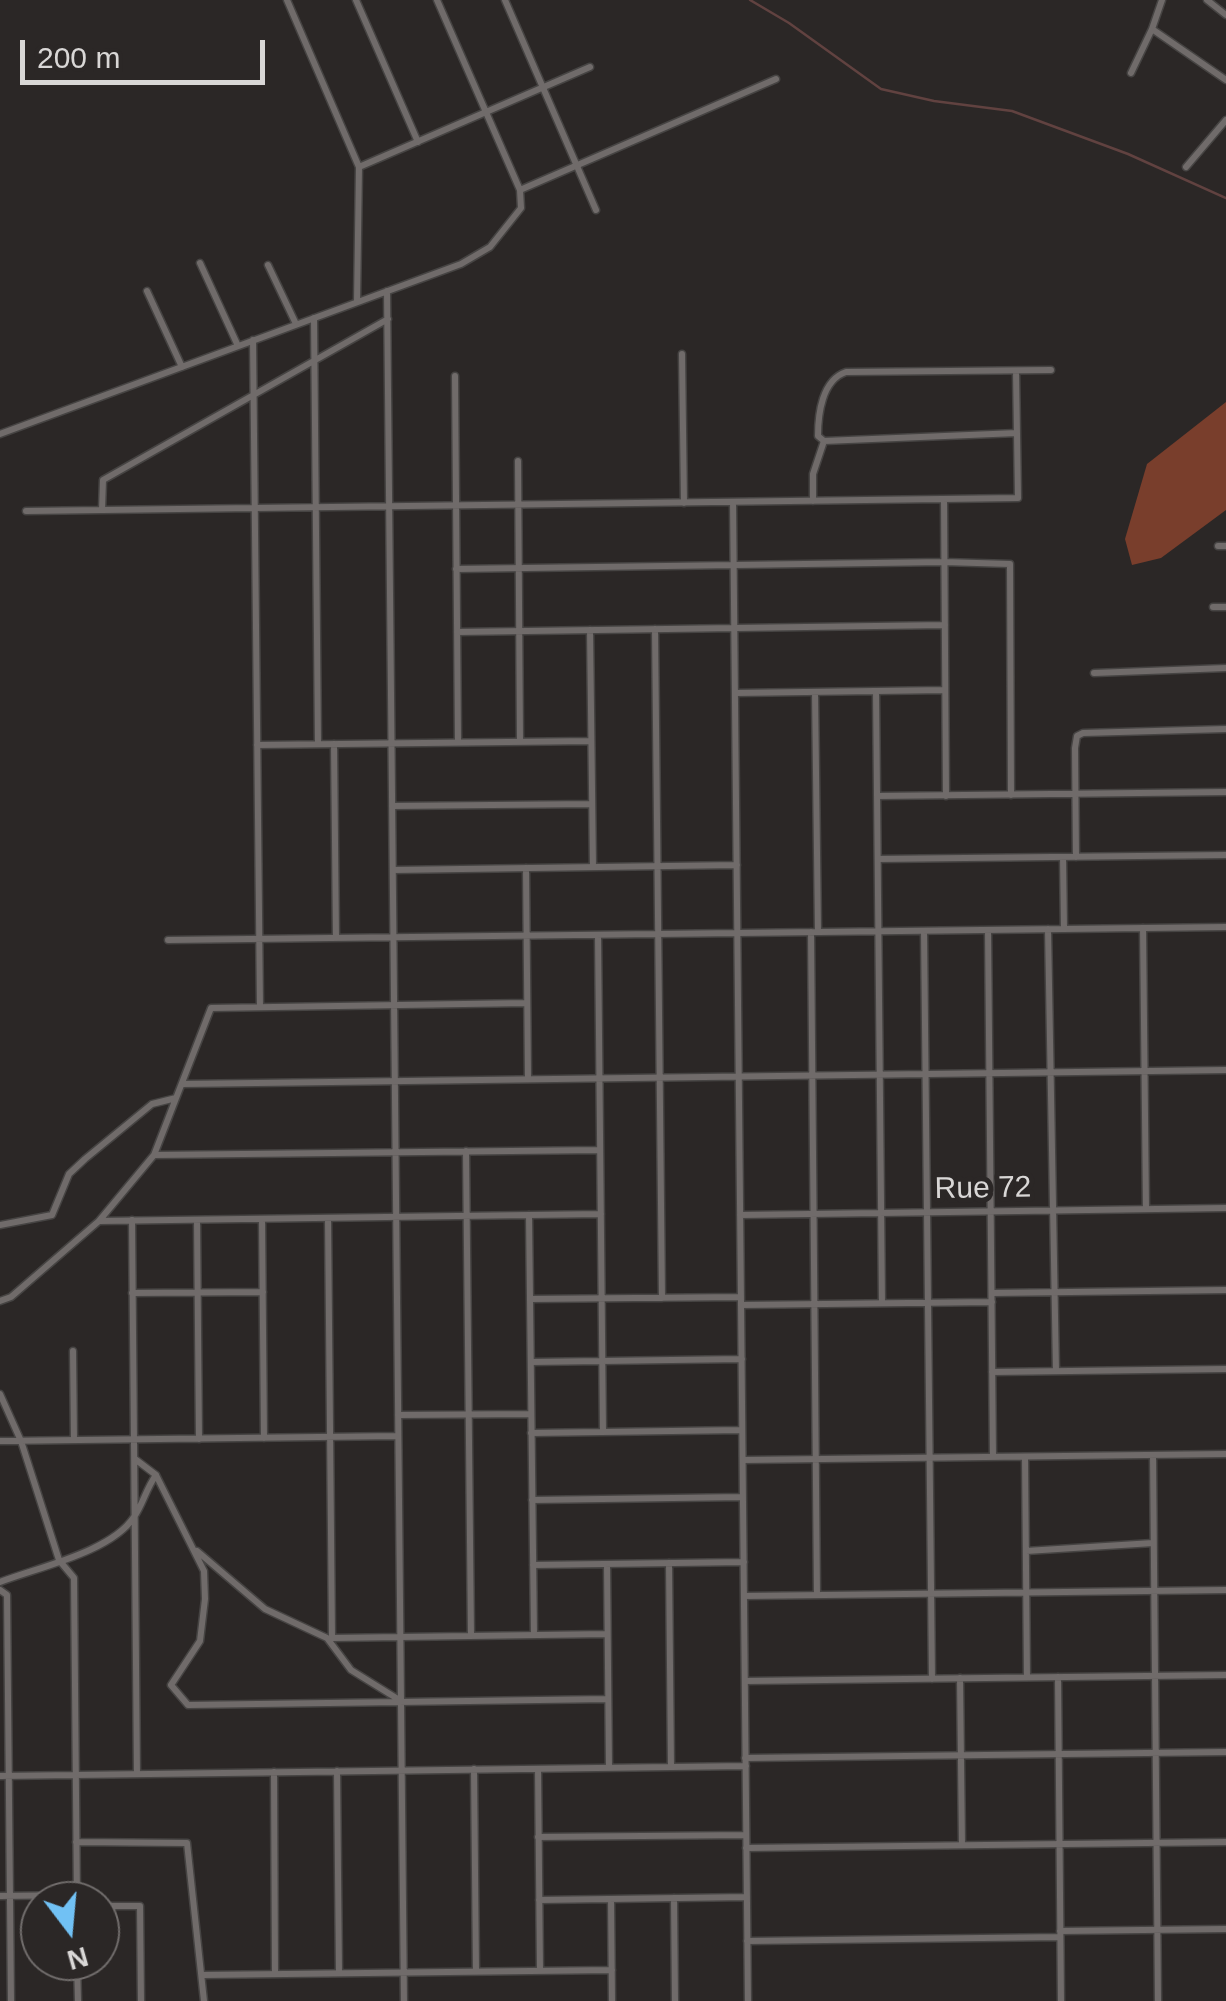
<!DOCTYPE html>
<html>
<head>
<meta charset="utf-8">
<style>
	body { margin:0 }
	#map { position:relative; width:1226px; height:2001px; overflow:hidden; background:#2b2726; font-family:Helvetica,sans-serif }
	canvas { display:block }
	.north { position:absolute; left:20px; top:1881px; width:100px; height:100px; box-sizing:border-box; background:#2b2726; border:2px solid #716d6c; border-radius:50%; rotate:164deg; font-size:28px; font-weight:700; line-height:40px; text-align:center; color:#d9d7d6 }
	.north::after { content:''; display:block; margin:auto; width:35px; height:45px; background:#71c1f4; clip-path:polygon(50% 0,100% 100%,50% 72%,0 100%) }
	.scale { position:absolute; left:20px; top:40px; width:245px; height:45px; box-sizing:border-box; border:5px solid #d9d7d6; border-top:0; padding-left:12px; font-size:30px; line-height:35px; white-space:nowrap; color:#d9d7d6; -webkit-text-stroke:8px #2b2726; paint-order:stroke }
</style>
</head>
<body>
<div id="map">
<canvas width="1226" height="2001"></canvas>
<div class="north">N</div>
<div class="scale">200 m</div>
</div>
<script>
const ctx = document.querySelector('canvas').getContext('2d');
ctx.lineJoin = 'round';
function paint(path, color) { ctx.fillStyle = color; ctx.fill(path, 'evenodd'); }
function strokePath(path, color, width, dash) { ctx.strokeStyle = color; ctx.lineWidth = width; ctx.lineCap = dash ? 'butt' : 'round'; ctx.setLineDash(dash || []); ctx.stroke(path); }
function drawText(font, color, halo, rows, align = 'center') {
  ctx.font = font + ' Helvetica,sans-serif'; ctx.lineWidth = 10; ctx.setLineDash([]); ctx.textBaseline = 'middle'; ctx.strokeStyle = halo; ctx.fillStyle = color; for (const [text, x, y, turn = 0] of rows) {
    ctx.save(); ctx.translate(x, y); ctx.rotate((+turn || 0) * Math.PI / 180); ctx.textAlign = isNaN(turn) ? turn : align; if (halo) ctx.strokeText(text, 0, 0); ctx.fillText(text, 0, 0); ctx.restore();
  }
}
paint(new Path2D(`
	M1226 402V510L1161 558 1132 565 1125 539 1147 464Z`), '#793e2c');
strokePath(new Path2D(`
	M750 0 789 23 881 89 934 101 1012 111 1128 154 1226 198`), '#614240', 2.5);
const street = new Path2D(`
	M287 0 359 167 357 302
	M356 0 418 142
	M505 0 596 210
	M1207 0 1226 15
	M1152 29 1226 80
	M1131 73 1152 29 1162 0
	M359 167 590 67
	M1186 167 1226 120
	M520 190 776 79
	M200 263 238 346
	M268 265 296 324
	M147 291 182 367
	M387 291 404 2001
	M314 318 318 744
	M253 340 260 1007
	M682 354 684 503
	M455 376 458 742
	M1017 433 824 441 818 436C818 414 822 380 846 372L1051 370
	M0 434 461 264 490 247 521 208 520 190 437 0
	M518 461 520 741
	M944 499 946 796
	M813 501V474L824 441
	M733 502 748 2001
	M102 510 103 480 388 319
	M26 511 1018 498 1016 371
	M1218 546H1226
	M456 569 944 562 1010 564 1011 795
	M1213 607H1226
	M655 629 662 1298
	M590 630 593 867
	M457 632 945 625
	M1094 673 1226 668
	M876 691 882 1303
	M815 692 818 932
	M735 693 945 690
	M334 744 336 938
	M257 745 591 741
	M877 796 1226 792
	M392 806 592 804
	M1063 857 1064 929
	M1076 857 1075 748 1077 736 1083 733 1226 729
	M878 859 1226 855
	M526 868 528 1079
	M393 870 737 865
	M1143 928 1146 1209
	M1048 929 1056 1371
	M988 930 993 1457
	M924 931 932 1679
	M811 932 817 1595
	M598 935 603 1432
	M168 940 1226 927
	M182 1084 1226 1070
	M466 1151 471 1636
	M154 1155 600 1150
	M529 1215 534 1635
	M740 1215 1226 1208
	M328 1218 332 1638 607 1634
	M262 1219 264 1438
	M132 1220 137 1774
	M197 1220 199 1439
	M99 1221 601 1214
	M0 1225 52 1215 69 1174 85 1159 152 1104 176 1098
	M132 1293 263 1292
	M992 1293 1226 1290
	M530 1299 741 1297
	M0 1301 11 1297 99 1221 154 1155 211 1008 527 1003
	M741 1305 992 1302
	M73 1351 74 1440
	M531 1362 742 1359
	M992 1372 1226 1369
	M0 1394 21 1441 59 1560 74 1578 77 1901
	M398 1415 531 1414
	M531 1433 742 1430
	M0 1441 398 1436
	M1153 1455 1158 2001
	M1025 1457 1027 1677
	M135 1459 156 1475 204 1571 205 1599 200 1641 171 1685 188 1705 608 1699
	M743 1460 1226 1454
	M532 1500 743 1497
	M197 1551 265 1609 327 1638 351 1670 401 1701
	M1026 1551 1153 1543
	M669 1563 671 1767
	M607 1564 609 1768
	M533 1565 744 1562
	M0 1582C39 1567 111 1552 134 1517 143 1504 146 1489 156 1475
	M0 1590 7 1595 11 2001
	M744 1596 1226 1590
	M1058 1677 1061 2001
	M960 1678 962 1845
	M745 1681 1226 1675
	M745 1758 1226 1752
	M474 1769 476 1971
	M538 1769 540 1971
	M337 1771 339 1973
	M274 1772 275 1974
	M0 1776 746 1766
	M538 1837 746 1835
	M76 1842 187 1843 204 2001
	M746 1848 1226 1842
	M0 1896 77 1895
	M674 1898 675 2001
	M611 1899 612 2001
	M539 1900 747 1897
	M100 1906H140L141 2001
	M1060 1931 1226 1929
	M747 1941 1060 1937
	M77 1961 78 2001
	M203 1975 612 1970`);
strokePath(street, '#464443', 9);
strokePath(street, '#706b6a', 6);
drawText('30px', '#d9d7d6', '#2b2726', [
	["Rue 72",983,1189,-1]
]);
</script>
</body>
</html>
